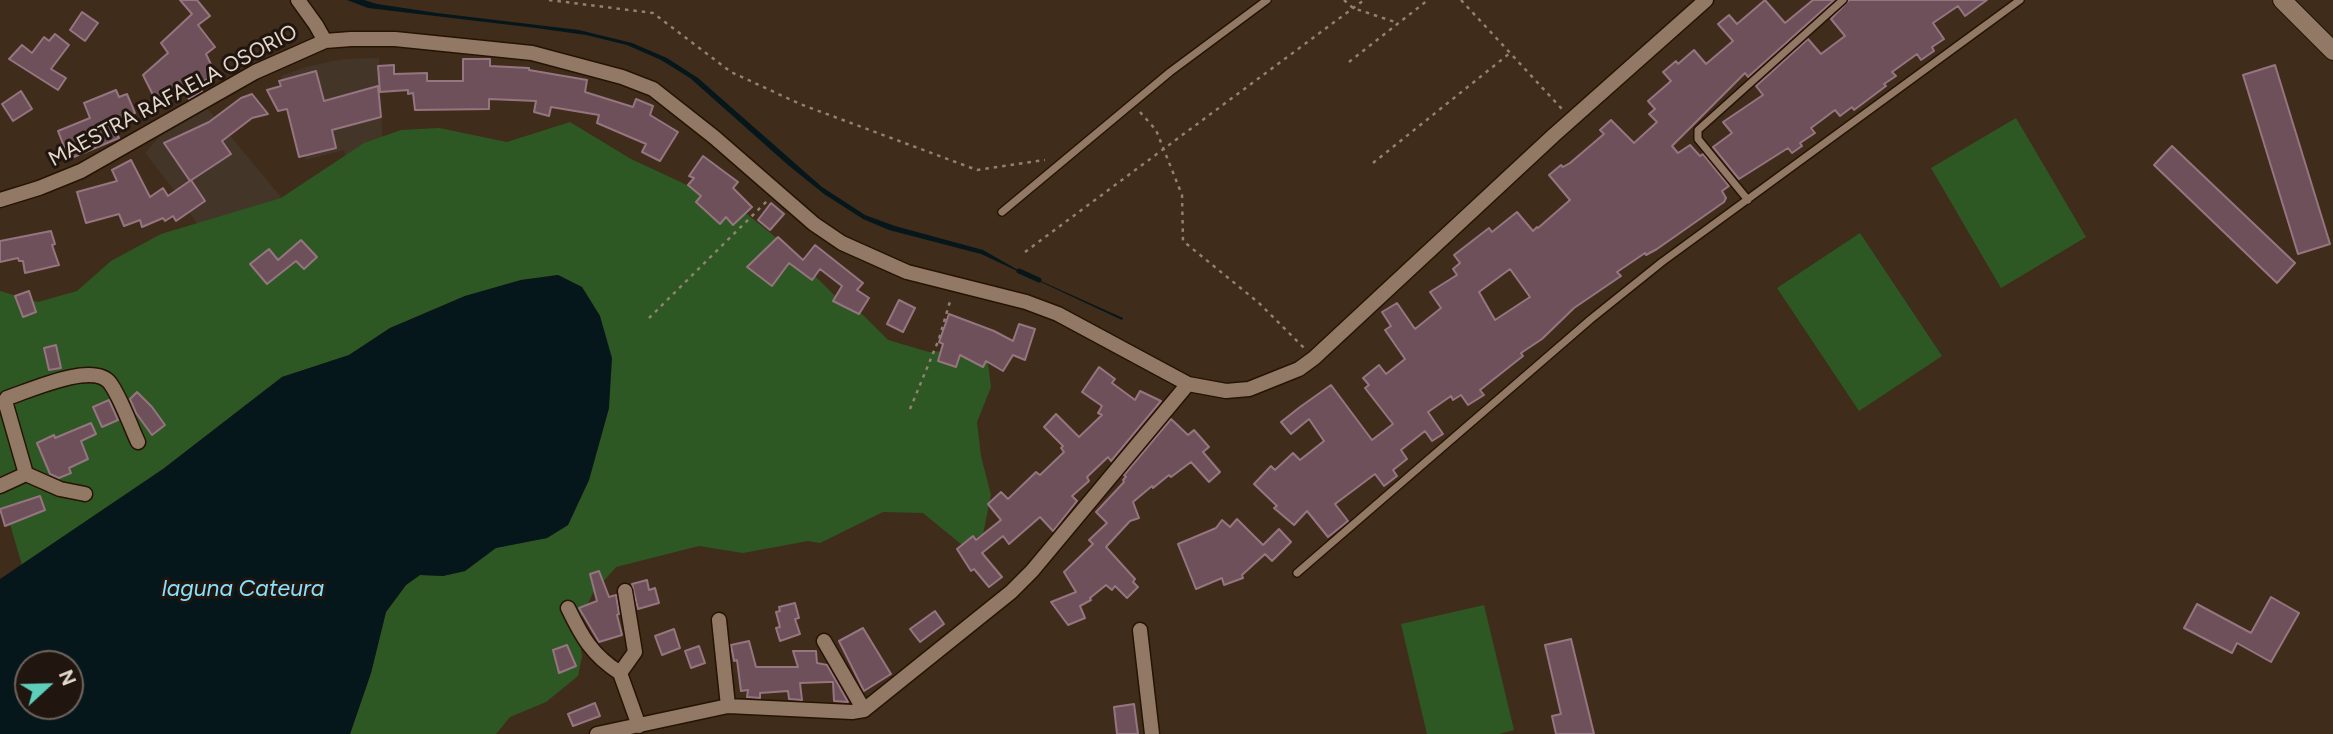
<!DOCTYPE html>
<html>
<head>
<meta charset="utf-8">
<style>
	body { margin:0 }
	#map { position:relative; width:2333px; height:734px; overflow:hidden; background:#402c1a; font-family:Figtree,sans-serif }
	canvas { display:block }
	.north { position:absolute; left:14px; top:650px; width:70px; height:70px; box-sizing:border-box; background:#20160f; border:2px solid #6f645b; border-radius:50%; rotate:68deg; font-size:19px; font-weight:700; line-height:28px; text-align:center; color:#e5d8cd }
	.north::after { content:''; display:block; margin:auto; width:24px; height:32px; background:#5dceb9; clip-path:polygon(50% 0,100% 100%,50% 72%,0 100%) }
</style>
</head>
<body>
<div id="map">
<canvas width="2333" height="734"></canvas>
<div class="north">N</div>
</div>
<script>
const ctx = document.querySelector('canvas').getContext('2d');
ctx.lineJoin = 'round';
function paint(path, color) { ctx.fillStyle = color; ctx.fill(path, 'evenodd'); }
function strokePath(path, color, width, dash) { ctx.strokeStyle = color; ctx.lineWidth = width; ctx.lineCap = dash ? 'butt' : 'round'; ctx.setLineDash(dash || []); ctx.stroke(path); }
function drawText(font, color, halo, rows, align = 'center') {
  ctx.font = font + ' Figtree,sans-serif'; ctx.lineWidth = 6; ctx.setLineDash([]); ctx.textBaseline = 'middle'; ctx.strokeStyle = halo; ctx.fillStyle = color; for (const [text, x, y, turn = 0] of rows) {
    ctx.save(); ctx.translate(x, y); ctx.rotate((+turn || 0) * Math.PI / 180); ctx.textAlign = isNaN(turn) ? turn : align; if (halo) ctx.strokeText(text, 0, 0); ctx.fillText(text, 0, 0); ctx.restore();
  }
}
paint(new Path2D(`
	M379 58 384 174 350 176 344 150 306 160 281 76 306 67 343 59Z
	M207 108 320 244 268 330 180 198 145 153 161 135Z`), '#433528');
paint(new Path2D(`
	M2016 118 2086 237 2001 288 1931 168Z
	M570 122 631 159 743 211 778 239 834 295 862 314 888 340 929 352 972 349 988 363 991 387 977 422 981 456 991 495 983 534 962 545 923 513 883 512 820 543 808 541 743 553 699 546 616 567 593 593 577 627 582 656 578 676 546 702 510 717 496 734H350L371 673 386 612 406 585 420 575 443 576 465 571 495 548 547 538 568 525 589 480 609 408 600 316 582 287 558 275 521 280 465 296 390 328 349 355 282 377 163 469 22 565 7 514 0 511V291L38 302 77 291 111 261 161 234 281 198 364 143 401 130 439 128 507 142Z
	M1860 233 1942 356 1859 411 1777 288Z
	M1484 605 1514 730 1499 734H1427L1401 624Z`), '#2e5823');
paint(new Path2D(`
	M347 0H364L377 4 437 13 579 30 632 43 667 58 698 78 822 187 865 215 895 226 983 250 1025 274 1123 318 1122 320 981 254 889 230 863 219 824 194 788 165 690 78 661 60 627 45 586 35 536 28 368 8Z
	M558 275 582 287 600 316 612 358 609 408 589 480 568 525 547 538 496 548 465 571 443 576 420 575 406 585 386 612 371 673 350 734H0V579L163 469 282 377 349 355 390 328 465 296 521 280ZM28 664H70V706H28Z`), '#06171c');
strokePath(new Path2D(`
	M1019 271 1039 280`), '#06171c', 5);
const building = new Path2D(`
	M180 0H197L210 16 198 25 215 47 206 54 216 75 202 82 203 85 199 87 202 91 189 99 184 90 157 103 143 75 168 53 161 43 192 14Z
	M1765 0 1785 23 1813 0H1834L1748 77 1745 73 1672 146 1678 153 1690 145 1700 156 1703 154 1729 186 1722 191 1726 198 1724 202 1657 249 1646 255 1645 253 1617 272 1621 276 1574 308 1542 339 1521 353 1523 356 1480 390 1484 395 1468 405 1461 395 1453 400 1451 396 1428 412 1443 434 1432 441 1425 431 1401 450 1407 459 1393 470 1397 476 1384 486 1375 474 1335 504 1348 521 1328 537 1307 511 1294 525 1274 508 1277 506 1254 484 1271 466 1275 470 1293 453 1300 460 1324 441 1309 419 1291 434 1281 422 1300 407 1331 385 1372 440 1393 424 1365 388 1369 385 1363 378 1379 365 1386 374 1405 359 1385 330 1391 326 1382 312 1397 303 1415 329 1441 308 1430 292 1457 275 1453 269 1460 263 1454 255 1489 228 1492 232 1517 212 1533 231 1537 227 1538 228 1570 200 1549 175 1561 165 1563 167 1570 163 1604 134 1600 130 1611 120 1634 143 1657 122 1649 114 1655 109 1648 101 1671 81 1663 72 1676 61 1678 64 1694 50 1706 64 1733 41 1718 24 1729 15 1737 24ZM1510 269 1530 297 1495 320 1479 292Z
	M1849 0H1987L1965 16 1958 6 1933 23 1944 39 1932 47 1934 51 1921 60 1917 54 1892 72 1896 76 1884 84 1886 86 1854 110 1852 107 1840 116 1835 110 1811 128 1815 133 1800 143 1802 146 1792 153 1788 148 1739 179 1713 147 1732 133 1723 122 1763 95 1756 86 1808 39 1821 54 1845 36 1831 19Z
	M82 12 98 23 85 41 70 30Z
	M55 34 69 45 51 69 66 78 58 90 9 59 22 45 32 53 44 37 49 41Z
	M463 59H490V66L529 68V70L587 80 585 92 633 107 636 99 653 106 650 115 678 132 660 161 642 152 646 144 597 123 599 115 551 107 549 116 534 112 536 101 489 99V109L415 110 413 93 408 94V90L380 92 378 66 394 65V74L427 73V81H463Z
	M2275 65 2330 244 2298 254 2243 75Z
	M316 71 324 101 378 86 381 117 332 130 336 148 299 157 287 109 278 111 267 90 281 86 279 81Z
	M116 90 119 97 127 94 135 113 112 122 119 138 69 159 58 131 90 118 84 103Z
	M21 91 32 109 13 121 2 104Z
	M252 94 268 114 252 118 222 141 231 154 190 181 164 143 209 122 241 98Z
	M2172 146 2295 263 2277 283 2154 165Z
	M703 156 738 182 733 188 752 207 733 225 726 217 720 224 696 202 701 196 688 185 694 178 689 176Z
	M131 160 150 197 163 188 168 196 191 180 205 201 176 221 173 216 165 221 163 218 142 227 140 220 124 226 119 214 86 223 77 192 117 181 112 170Z
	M771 203 784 214 770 230 758 220Z
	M51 231 55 244 52 245 59 265 25 273 23 261H19L18 258 0 262V241Z
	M778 237 803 260 815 245 863 283 857 290 869 298 859 314 833 301 842 286 820 269 812 280 789 263 772 286 747 267Z
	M301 240 317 257 304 269 296 261 267 284 250 264 269 249 278 260Z
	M29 291 36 312 23 317 15 296Z
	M899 300 915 308 903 332 887 324Z
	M949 314 994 331 1013 341 1019 324 1035 329 1025 360 1013 355 1003 371 986 361 983 367 960 355 956 367 938 361 943 344 939 342Z
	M56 345 61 368 49 370 44 348Z
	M1099 367 1115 379 1112 383 1135 400 1140 391 1161 401 1111 461 1108 457 1087 477 1089 481 1072 496 1077 501 1053 531 1040 517 1009 544 1003 536 982 553 1002 577 989 587 974 569 971 571 957 549 973 536 976 540 1001 520 988 504 1001 492 1008 499 1036 472 1040 475 1064 452 1061 448 1063 446 1044 427 1056 414 1079 437 1102 415 1098 413 1102 406 1082 392Z
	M137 392 152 407 165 425 152 435 136 413 130 399Z
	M109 400 118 420 102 427 93 407Z
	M1171 419 1188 435 1194 430 1209 447 1203 452 1220 472 1209 482 1191 462 1171 477 1169 475 1153 488 1152 486 1133 502 1139 518 1130 521 1106 547 1135 579 1133 582 1138 587 1127 598 1115 586 1112 590 1106 585 1090 598 1091 600 1080 606 1085 618 1068 625 1051 602 1076 592 1064 572 1093 544 1089 540 1107 523 1096 512 1124 482 1123 480 1126 477 1124 475Z
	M91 423 96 434 81 441 88 459 69 468 71 473 59 478 50 474 37 443 54 435 55 438Z
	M40 496 45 510 5 526 0 509Z
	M1237 519 1263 545 1279 529 1291 542 1272 561 1265 554 1242 575 1243 578 1224 585 1222 578 1196 589 1178 544 1216 528 1222 520 1230 527Z
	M599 571 609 597 616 595 619 614 617 615 622 635 599 642 579 608 597 601 590 574Z
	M647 580 649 590 655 588 659 603 638 609 632 584Z
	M2271 597 2299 613 2271 662 2237 643 2232 653 2184 628 2197 604 2251 633Z
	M795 603 799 618 795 619 800 634 780 641 776 628 780 627 776 612 780 611 779 607Z
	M935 611 944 624 920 642 910 629Z
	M863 628 891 674 864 691 839 641Z
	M674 629 680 648 662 655 655 636Z
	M1571 639 1594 734H1556L1552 716 1561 714 1545 645Z
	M749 641 756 667H798L793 651H816L817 663 827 665 848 702 834 701 833 682H829L800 683 802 700 789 699 788 691 760 693V698L747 697 748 690 741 691 737 660 734 661 731 645Z
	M567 645 576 666 559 673 553 650Z
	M699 646 705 663 691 668 685 651Z
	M595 703 600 716 573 726 568 714Z
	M1134 704 1138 734H1117L1114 707Z`);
paint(building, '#6e505a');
strokePath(building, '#957580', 2);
const service = new Path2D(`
	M1748 200 1698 139V130L1843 0
	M1002 212 1170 72 1267 0
	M1297 573 1591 319 1662 262 2020 0`);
const minor = new Path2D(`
	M298 0 316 25 325 41
	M0 200 39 188 81 171 255 72 325 41 351 39H395L532 53 622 77 653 89 714 137 814 224 842 243 907 272 1026 302 1058 314 1188 384 1226 391 1249 389 1299 369 1314 358 1554 135 1706 0
	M0 486 26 474
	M85 494 60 489 26 474 5 401 7 398C29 391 93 361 110 383 121 398 130 425 138 442
	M625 591 635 652 620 673 639 726
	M568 608C582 637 592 655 620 673
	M719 620 728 706
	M1140 630 1152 734
	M824 641 864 710
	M597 734 728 706 852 712 864 710 1011 592 1032 571 1188 384`);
const tertiary = new Path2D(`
	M2282 0 2333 51`);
strokePath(service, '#261403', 10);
strokePath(minor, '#261403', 17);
strokePath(tertiary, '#261403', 20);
strokePath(new Path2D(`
	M549 0 653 13 731 72 800 104 977 170 1045 160
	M1344 0 1353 8 1398 23
	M1461 0 1562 109
	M1349 62 1428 0
	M1140 112 1156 130 1182 195 1183 241 1259 303 1304 348
	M1373 163 1510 53
	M1025 252 1364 0
	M649 318 767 201
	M910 409 939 339 951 298`), '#928173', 2.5, [3.5, 5]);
strokePath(service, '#927965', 7);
strokePath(minor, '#927965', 14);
strokePath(tertiary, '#927965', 18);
drawText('21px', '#e5d8cd', '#20160f', [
	["MAESTRA RAFAELA OSORIO",173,96,-28]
]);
drawText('italic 23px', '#86e2fe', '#20160f', [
	["laguna Cateura",243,589]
]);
</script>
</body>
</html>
